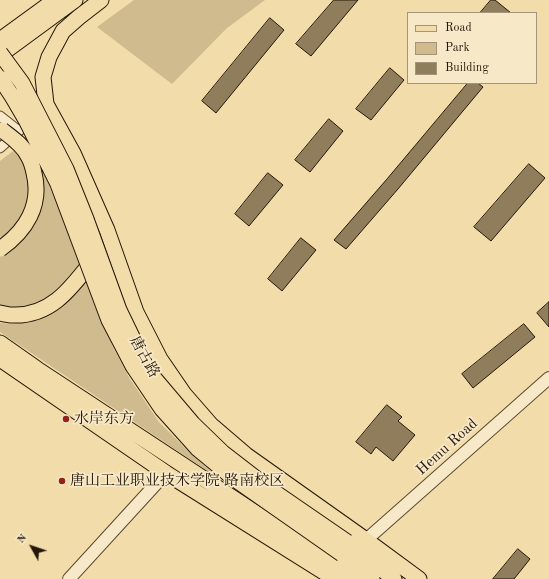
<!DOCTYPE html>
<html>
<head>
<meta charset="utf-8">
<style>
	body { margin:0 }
	#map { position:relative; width:549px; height:579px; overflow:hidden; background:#f2dcaa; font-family:"Old Standard TT",serif }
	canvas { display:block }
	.legend { position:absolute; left:407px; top:12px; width:130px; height:72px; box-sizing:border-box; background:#f7e8c8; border:1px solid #a3947b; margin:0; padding:5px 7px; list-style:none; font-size:12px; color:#241707 }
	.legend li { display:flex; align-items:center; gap:8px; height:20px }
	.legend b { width:20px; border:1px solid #a3947b }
	.north { position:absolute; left:12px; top:527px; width:40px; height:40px; -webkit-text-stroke:3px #f7e8c8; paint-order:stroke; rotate:310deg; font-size:11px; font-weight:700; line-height:16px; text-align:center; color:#241707 }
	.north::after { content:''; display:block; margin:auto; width:14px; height:18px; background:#241707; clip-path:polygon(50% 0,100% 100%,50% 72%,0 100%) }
</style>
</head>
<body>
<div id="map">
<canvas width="549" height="579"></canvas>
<ul class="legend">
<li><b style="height:5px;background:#f2dcaa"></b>Road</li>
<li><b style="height:11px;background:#cfbb8e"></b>Park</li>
<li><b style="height:11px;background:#8f7d5c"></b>Building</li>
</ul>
<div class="north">N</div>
</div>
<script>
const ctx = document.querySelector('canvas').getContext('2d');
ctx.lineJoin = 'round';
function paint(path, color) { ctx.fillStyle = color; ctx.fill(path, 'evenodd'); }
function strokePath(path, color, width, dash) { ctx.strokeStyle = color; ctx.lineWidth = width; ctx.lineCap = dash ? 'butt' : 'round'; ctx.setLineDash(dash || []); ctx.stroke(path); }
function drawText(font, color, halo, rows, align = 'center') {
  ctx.font = font + ' "Old Standard TT","Noto Serif SC",serif'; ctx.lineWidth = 3.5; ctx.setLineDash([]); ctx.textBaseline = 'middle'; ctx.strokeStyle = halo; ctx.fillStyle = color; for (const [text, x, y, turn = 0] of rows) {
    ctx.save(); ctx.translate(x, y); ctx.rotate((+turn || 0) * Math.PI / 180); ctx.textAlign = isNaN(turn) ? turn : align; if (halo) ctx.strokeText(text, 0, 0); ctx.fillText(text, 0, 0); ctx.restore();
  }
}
paint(new Path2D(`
	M134 0H265L227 28 172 84 97 27Z
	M13 151H31L47 181 68 228 81 269 56 295 31 309H0V161Z
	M86 282 112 345 130 379 159 422 191 454 221 480 0 332V323L12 324 35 320 56 309 70 299Z`), '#cfbb8e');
const building = new Path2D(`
	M334 0H358L311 56 296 44Z
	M491 0H495L511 13H480Z
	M270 18 284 30 216 113 202 101Z
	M390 68 404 80 371 120 356 109Z
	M468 83H478L483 87 398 189 346 249 334 240 387 179Z
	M329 119 343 131 310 172 295 160Z
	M529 164 545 178 491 241 474 227Z
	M268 173 283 185 249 226 235 214Z
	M301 238 316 250 282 291 268 279Z
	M549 302V327L537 313Z
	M524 324 535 337 473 388 462 374Z
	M387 405 402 417 398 421 415 435 393 461 376 447 371 454 356 442Z
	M518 549 530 559 514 579H493Z`);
paint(building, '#8f7d5c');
strokePath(building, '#241707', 1);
const minor = new Path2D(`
	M0 116 19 131
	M0 148 19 131 30 120`);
const tertiary = new Path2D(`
	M366 540 549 378
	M69 579 166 473`);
const primary = new Path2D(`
	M101 0 79 17 63 31 49 57 43 77 46 104 73 153 107 230 136 312 160 359 184 394 211 425 246 455 366 540 419 579
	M0 40 55 0
	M0 55 75 0
	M0 313C4 314 8 315 12 315 51 317 72 287 93 260L95 256
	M0 343 37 369 356 579
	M0 359 166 473 335 579
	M347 542 394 579
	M342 554 372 579`);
strokePath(minor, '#584830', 11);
strokePath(tertiary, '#584830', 14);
strokePath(primary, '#241707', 17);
strokePath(minor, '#f7e8c8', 9);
strokePath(tertiary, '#f7e8c8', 12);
strokePath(primary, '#f2dcaa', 15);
const primaryBridge = new Path2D(`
	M0 53 22 83 66 169 86 219 119 310 149 372 193 424 223 453 267 487 347 542
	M0 78 12 96 26 120 58 184 109 320 133 366 162 409 198 449 232 477 342 554
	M0 249C26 231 42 205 34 173 33 168 31 161 28 156 23 145 11 137 2 130`);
strokePath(primaryBridge, '#241707', 17, []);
strokePath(primaryBridge, '#f2dcaa', 15);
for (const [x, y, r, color] of [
	[66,419,4,"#8f2418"],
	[62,481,4,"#8f2418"]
]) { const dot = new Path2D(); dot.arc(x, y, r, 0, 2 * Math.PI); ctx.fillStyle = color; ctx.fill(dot); strokePath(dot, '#f7e8c8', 1.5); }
drawText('15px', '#241707', '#f7e8c8', [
	["唐古路",144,357,61],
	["Hemu Road",447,447,-42]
]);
drawText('15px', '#241707', '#f7e8c8', [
	["水岸东方",74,419],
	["唐山工业职业技术学院 路南校区",70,481]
], 'left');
</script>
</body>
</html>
